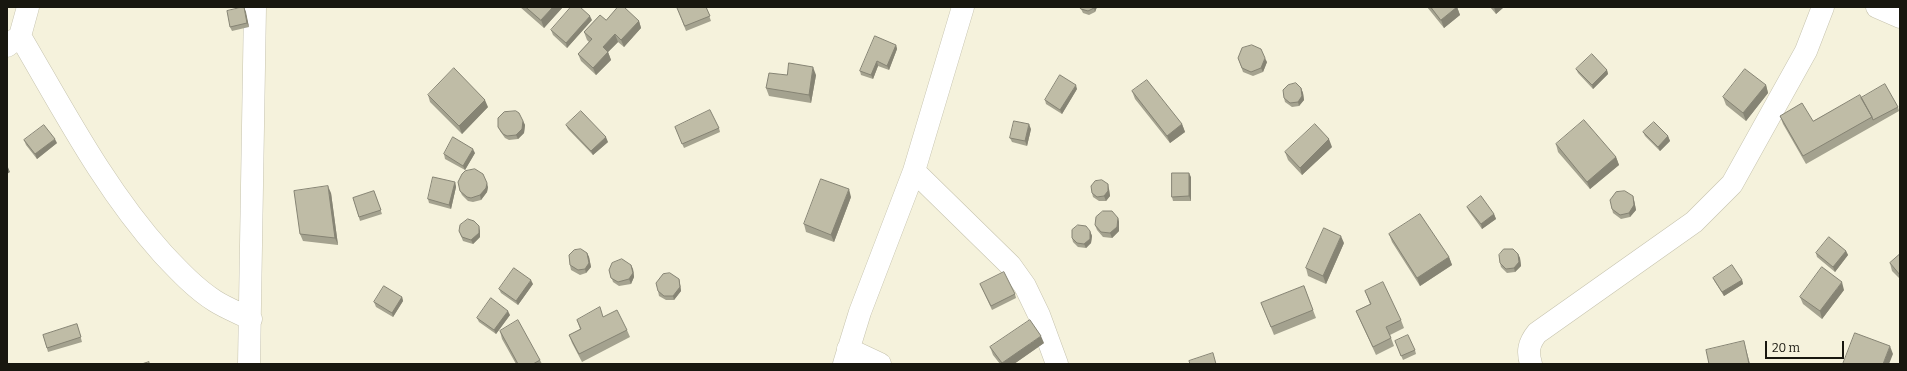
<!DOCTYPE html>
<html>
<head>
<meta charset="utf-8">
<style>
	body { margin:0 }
	#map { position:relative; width:1907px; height:371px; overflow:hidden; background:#f5f2dc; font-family:Bitter,serif }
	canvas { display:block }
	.frame { position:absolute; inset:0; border:8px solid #18170f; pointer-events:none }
	.scale { position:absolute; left:1765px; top:341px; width:79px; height:18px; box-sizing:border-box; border:2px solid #18170f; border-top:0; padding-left:5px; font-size:12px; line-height:14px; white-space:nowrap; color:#18170f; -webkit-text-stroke:3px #f5f2dc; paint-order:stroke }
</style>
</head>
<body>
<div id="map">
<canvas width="1907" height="371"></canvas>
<div class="frame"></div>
<div class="scale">20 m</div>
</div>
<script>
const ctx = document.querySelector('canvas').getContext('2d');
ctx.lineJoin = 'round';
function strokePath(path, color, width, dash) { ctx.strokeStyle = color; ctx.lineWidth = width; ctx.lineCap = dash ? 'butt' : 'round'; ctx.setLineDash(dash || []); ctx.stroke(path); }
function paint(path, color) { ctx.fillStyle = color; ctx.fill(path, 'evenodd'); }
const minor = new Path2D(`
	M1877 7 1900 17
	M20 36C64 111 105 190 163 254 179 271 196 289 215 301 226 308 239 313 251 319
	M7 46 20 36 28 7
	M914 171 1010 265 1025 286 1039 315 1057 364
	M848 349 880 364
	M249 364 255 7
	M844 364 860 312 914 171 963 7
	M1531 364C1527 351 1529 343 1537 333L1694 222 1732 184 1806 51 1823 7`);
strokePath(minor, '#c6c3ae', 23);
strokePath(minor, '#fff', 22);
paint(new Path2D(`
	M244 7 249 27 232 31 230 27Z
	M520 7H563L544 28Z
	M677 7H706L711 21 686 31Z
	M1080 7H1097L1095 12 1089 15 1083 13Z
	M1427 7H1457L1460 15 1444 28Z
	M1490 7H1504L1496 14Z
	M592 20 567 48 553 35 551 30Z
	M606 20 639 21 641 28 624 47 618 42 608 52 611 60 596 75 581 61 578 54 589 42 587 40 584 32Z
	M896 45 897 49 889 70 878 66 873 79 861 75 860 71Z
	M1238 58 1267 62 1263 72 1253 76 1243 72Z
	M1576 69 1607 70 1608 74 1593 89 1578 73Z
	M787 75H816L811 103 769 96 766 88Z
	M1766 85 1768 93 1746 121 1726 105 1723 97Z
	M1301 88 1303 93 1304 100 1299 106 1292 107 1285 102 1284 98Z
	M1077 89 1062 114 1046 104 1045 100Z
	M1132 91 1182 124 1185 132 1170 143 1135 99Z
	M428 95 488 107 462 134 430 102Z
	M1861 98 1898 107 1899 111 1806 164 1783 124 1780 116 1813 121Z
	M523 121 525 125 524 133 518 139 509 140 505 138 500 131 498 127Z
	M566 125 608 142 593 155 568 129Z
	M675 127 719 128 720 132 684 148Z
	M1031 129 1027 146 1012 142 1010 138Z
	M1643 132 1668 136 1670 141 1660 151 1645 136Z
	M24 140 57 143 37 159 26 145Z
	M1556 144 1616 157 1619 165 1590 189 1558 152Z
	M1332 147 1302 175 1288 160 1285 152Z
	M475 153 465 170 445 159 444 154Z
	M1191 177V201H1173L1172 197Z
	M455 182 456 187 451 209 429 203 428 199Z
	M488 187 487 192 481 200 473 202 468 201 462 195 460 191Z
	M1109 189 1110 196 1106 201H1099L1093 197 1092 193Z
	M374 191 382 214 360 221 353 198Z
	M331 193 338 245 303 241 300 234Z
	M851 197 834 242 806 232 804 224Z
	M1634 200 1636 210 1630 217 1621 219 1613 213 1612 209Z
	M1467 207 1494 214 1496 219 1482 229 1469 211Z
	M1118 218 1119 222V231L1112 238 1103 237 1097 230 1095 225Z
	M459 231H480V237L473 244 463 241Z
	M1090 231 1092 236 1091 243 1086 248 1078 247 1073 242 1072 238Z
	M1389 234 1449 257 1452 265 1420 286 1392 242Z
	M1344 243 1326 284 1308 276 1306 268Z
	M1846 251 1848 255 1835 272 1817 257 1816 253Z
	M587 253 589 257 591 267 586 273 580 275 571 270 570 265Z
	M1518 254 1520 258 1521 266 1515 272 1507 273 1501 267 1500 263Z
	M1900 254V279L1892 271 1890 263Z
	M633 269 634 277 631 284 619 286 613 282 609 270Z
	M1713 278 1742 280 1743 284 1724 296 1715 282Z
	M679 279 680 284 681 291 674 300H666L659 296 658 291Z
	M533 284 518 305 501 293 499 289Z
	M980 284 1015 294 1016 298 992 310Z
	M1304 286 1316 318 1274 335 1261 303Z
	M1844 290 1822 319 1803 304 1800 297Z
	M1365 291 1401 320 1404 328 1390 335 1394 346 1376 355 1359 318 1356 311 1370 304Z
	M402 297 403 301 393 317 376 307 374 302Z
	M510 315 496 334 479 322 477 318Z
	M604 317 627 330 630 337 582 362 572 343 569 335 580 329 577 320Z
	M77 324 82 342 48 352 43 335Z
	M500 331 540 360 542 364H516L502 339Z
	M1395 341 1415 350 1416 354 1403 360Z
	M1044 343 1014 364H1000L993 355 990 347Z`), '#a4a28f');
paint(new Path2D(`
	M244 7 246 12 249 27 247 23Z
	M553 7H563L544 28 541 20Z
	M1094 7H1097L1095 12 1094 8Z
	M1457 7 1460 15 1444 28 1441 20Z
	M1494 7H1504L1496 14Z
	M590 16 592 20 567 48 566 43Z
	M639 21 641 28 624 47 621 40Z
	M615 34 618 42 608 52 611 60 596 75 593 68 603 47Z
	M896 45 897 49 889 70 887 66Z
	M1265 58 1267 62 1263 72 1261 68Z
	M877 61 878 66 873 79 871 75Z
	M813 67 816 75 811 103 809 95Z
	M1607 70 1608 74 1593 89 1592 85Z
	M1076 85 1077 89 1062 114 1060 110Z
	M1766 85 1768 93 1746 121 1743 113Z
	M1301 88 1303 93 1304 100 1299 106 1298 102Z
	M485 100 488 107 462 134 459 126Z
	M523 121 525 125 524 133 518 139 516 135Z
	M1029 124 1031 129 1027 146 1025 141Z
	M1182 124 1185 132 1170 143 1167 136Z
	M1668 136 1670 141 1660 151 1658 147Z
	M606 137 608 142 593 155 591 151Z
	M55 139 57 143 37 159 35 154Z
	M1329 139 1332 147 1302 175 1300 168Z
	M473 149 475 153 465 170 463 166Z
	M1616 157 1619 165 1590 189 1587 182Z
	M7 165 10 172 7 174Z
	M1189 173 1191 177V201L1189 196Z
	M455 182 456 187 451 209 449 205Z
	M487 183 488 187 487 192 481 200 480 195Z
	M1108 184 1109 189 1110 196 1106 201 1104 196Z
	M328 186 331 193 338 245 335 238Z
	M849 189 851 197 834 242 831 235Z
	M1633 196 1634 200 1636 210 1630 217 1629 213Z
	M1494 214 1496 219 1482 229 1481 224Z
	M1118 218 1119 222V231L1112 238 1110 233Z
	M479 226 480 231V237L473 244 471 240Z
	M1090 231 1092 236 1091 243 1086 248 1084 244Z
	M1341 236 1344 243 1326 284 1323 276Z
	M1846 251 1848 255 1835 272 1833 267Z
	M587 253 589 257 591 267 586 273 585 269Z
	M1518 254 1520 258 1521 266 1515 272 1514 268Z
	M1449 257 1452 265 1420 286 1417 278Z
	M631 265 633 269 634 277 631 284 629 279Z
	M679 279 680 284 681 291 674 300 673 296Z
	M531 280 533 284 518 305 516 301Z
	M1742 280 1743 284 1724 296 1722 292Z
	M1842 282 1844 290 1822 319 1820 311Z
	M402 297 403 301 393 317 392 313Z
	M508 311 510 315 496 334 494 330Z
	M1041 336 1044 343 1014 364H1002V363Z
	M1744 341 1746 349 1750 364H1749Z
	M1890 346 1893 354 1889 364H1883Z`), '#868474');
const building = new Path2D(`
	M244 7 247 23 230 27 227 11Z
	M526 7H553L541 20Z
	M571 7H580L590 16 566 43 551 30Z
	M618 7H624L639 21 621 40 615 34 603 47 608 52 593 68 578 54 592 39 584 32 600 15 606 20Z
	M677 7H706L710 16 685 26Z
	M1080 7H1094V8L1088 11 1081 9Z
	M1431 7H1457L1441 20Z
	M875 36 896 45 887 66 877 61 871 75 860 71Z
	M1252 45 1261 49 1265 58 1261 68 1251 72 1242 68 1238 58 1242 48Z
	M1592 54 1607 70 1592 85 1576 69Z
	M789 63 813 67 809 95 766 88 769 73 787 75Z
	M454 68 485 100 459 126 428 95Z
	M1745 69 1766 85 1743 113 1723 97Z
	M1060 75 1076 85 1060 110 1045 100Z
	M1147 80 1182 124 1167 136 1132 91Z
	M1296 83 1301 88 1302 96 1298 102 1290 103 1284 98 1283 90 1288 85Z
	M1885 84 1898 107 1873 120 1872 117 1861 98Z
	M1860 95 1872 117 1803 156 1780 116 1802 103 1813 121Z
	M710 110 719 128 682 144 675 127Z
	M516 111 519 113 523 121 522 129 516 135 507 136 503 134 498 127V118L504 112Z
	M581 111 606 137 591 151 566 125Z
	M1584 120 1616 157 1587 182 1556 144Z
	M1014 121 1029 124 1025 141 1010 138Z
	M1654 122 1668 136 1658 147 1643 132Z
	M1315 124 1329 139 1300 168 1285 152Z
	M44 125 55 139 35 154 24 140Z
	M453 137 473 149 463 166 444 154Z
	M475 169 483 174 487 183 486 188 480 195 471 198 467 197 460 191 458 182 462 174 465 171Z
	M1172 173H1189V196L1172 197Z
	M433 177 455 182 449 205 428 199Z
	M821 179 849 189 831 235 804 224Z
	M1102 180 1108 184V191L1104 196 1097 197 1092 193 1091 186 1095 181Z
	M328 186 335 238 300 234 294 191Z
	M374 191 381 210 359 217 353 198Z
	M1625 191 1633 196 1634 205 1629 213 1620 215 1612 209 1610 200 1616 192Z
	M1481 196 1494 214 1481 224 1467 207Z
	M1103 211H1112L1118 218 1117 227 1110 233 1101 232 1095 225 1096 217Z
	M1420 214 1449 257 1417 278 1389 234Z
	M468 219 474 221 479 226V233L471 240 462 237 459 231 460 225Z
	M1078 225 1086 226 1090 231V239L1084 244 1077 243 1072 238V230Z
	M1324 228 1341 236 1323 276 1306 268Z
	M1829 237 1846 251 1833 267 1816 253Z
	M581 249 587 253 589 263 585 269 578 270 570 265 569 255 574 250Z
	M1504 249H1513L1518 254 1519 262 1514 268 1506 269 1500 263 1499 255Z
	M1900 254V275L1890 263Z
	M622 259 631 265 633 273 629 279 618 282 611 278 609 270 612 263Z
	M1732 265 1742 280 1722 292 1713 278Z
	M1822 267 1842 282 1820 311 1800 297Z
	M514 268 531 280 516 301 499 289Z
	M1004 272 1015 294 991 306 980 284Z
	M670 273 679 279 680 287 673 296H664L658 291 656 283 663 274Z
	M1383 282 1401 320 1386 327 1391 338 1373 347 1356 311 1371 304 1365 291Z
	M384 286 402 297 392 313 374 302Z
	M1304 286 1313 310 1271 327 1261 303Z
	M491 298 508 311 494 330 477 318Z
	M600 307 603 317 617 310 627 330 579 354 569 335 581 329 577 320Z
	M518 320 540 360 533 364H518L500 331Z
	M1030 320 1041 336 1002 363 990 347Z
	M77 324 81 337 47 348 43 335Z
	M1855 333 1890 346 1883 364H1843Z
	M1408 335 1415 350 1401 356 1395 341Z
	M1744 341 1749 364H1709L1706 350Z
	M1213 353 1216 364H1190L1189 361Z
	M149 362V364H142Z`);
paint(building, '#bfbca6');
strokePath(building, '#868474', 1);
</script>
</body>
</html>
